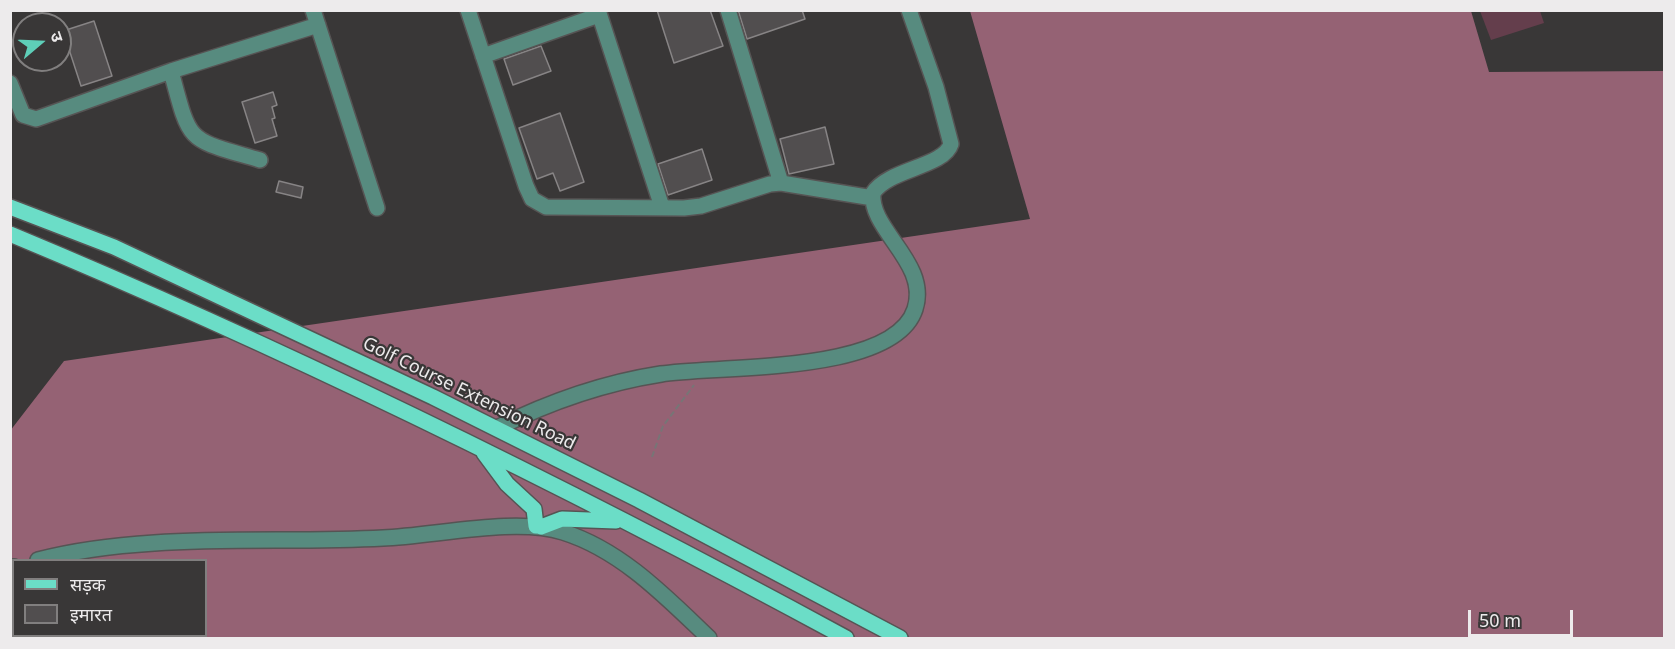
<!DOCTYPE html>
<html>
<head>
<meta charset="utf-8">
<style>
	body { margin:0 }
	#map { position:relative; width:1675px; height:649px; overflow:hidden; background:#393737; font-family:"Noto Sans","Noto Sans Devanagari",sans-serif }
	canvas { display:block }
	.frame { position:absolute; inset:0; border:12px solid #edebec; pointer-events:none }
	.legend { position:absolute; left:12px; top:559px; width:195px; height:78px; box-sizing:border-box; background:#393737; border:2px solid #817f7f; margin:0; padding:8px 10px; list-style:none; font-size:18px; color:#edebec }
	.legend li { display:flex; align-items:center; gap:12px; height:30px }
	.legend b { width:30px; border:2px solid #817f7f }
	.north { position:absolute; left:12px; top:12px; width:60px; height:60px; box-sizing:border-box; background:#393737; border:2px solid #817f7f; border-radius:50%; rotate:71deg; font-size:16px; font-weight:700; line-height:24px; text-align:center; color:#edebec }
	.north::after { content:''; display:block; margin:auto; width:21px; height:27px; background:#5eceb8; clip-path:polygon(50% 0,100% 100%,50% 72%,0 100%) }
	.scale { position:absolute; left:1468px; top:610px; width:105px; height:27px; box-sizing:border-box; border:3px solid #edebec; border-top:0; padding-left:8px; font-size:18px; line-height:21px; white-space:nowrap; color:#edebec; -webkit-text-stroke:4px #393737; paint-order:stroke }
</style>
</head>
<body>
<div id="map">
<canvas width="1675" height="649"></canvas>
<div class="frame"></div>
<ul class="legend">
<li><b style="height:8px;background:#6bddc7"></b>सड़क</li>
<li><b style="height:16px;background:#514e4f"></b>इमारत</li>
</ul>
<div class="north">उ</div>
<div class="scale">50 m</div>
</div>
<script>
const ctx = document.querySelector('canvas').getContext('2d');
ctx.lineJoin = 'round';
function paint(path, color) { ctx.fillStyle = color; ctx.fill(path, 'evenodd'); }
function strokePath(path, color, width, dash) { ctx.strokeStyle = color; ctx.lineWidth = width; ctx.lineCap = dash ? 'butt' : 'round'; ctx.setLineDash(dash || []); ctx.stroke(path); }
function drawText(font, color, halo, rows, align = 'center') {
  ctx.font = font + ' "Noto Sans",sans-serif'; ctx.lineWidth = 4.5; ctx.setLineDash([]); ctx.textBaseline = 'middle'; ctx.strokeStyle = halo; ctx.fillStyle = color; for (const [text, x, y, turn = 0] of rows) {
    ctx.save(); ctx.translate(x, y); ctx.rotate((+turn || 0) * Math.PI / 180); ctx.textAlign = isNaN(turn) ? turn : align; if (halo) ctx.strokeText(text, 0, 0); ctx.fillText(text, 0, 0); ctx.restore();
  }
}
paint(new Path2D(`
	M1480 11H1540L1544 23 1491 40Z`), '#643e4c');
paint(new Path2D(`
	M970 11H1471L1489 72 1664 71V638H11L10 431 64 361 1030 219ZM14 560H206V636H14Z`), '#956274');
const building = new Path2D(`
	M657 10H710L723 46 674 63Z
	M738 10H802L805 19 747 39Z
	M94 21 112 76 81 86 63 31Z
	M541 46 551 71 513 85 504 59Z
	M273 92 277 105 272 107 275 118 272 119 277 136 255 143 242 102Z
	M560 113 584 182 560 191 553 173 537 179 519 128Z
	M825 127 834 164 789 174 780 139Z
	M702 149 712 180 668 195 658 164Z
	M279 181 303 187 301 198 276 192Z`);
paint(building, '#514e4f');
strokePath(building, '#878485', 1.5);
const minor = new Path2D(`
	M313 10 377 208
	M468 10 526 186 532 199 546 207 684 208 701 206 770 184 781 183 873 198
	M598 10 662 207
	M728 10 781 183
	M483 56 599 15
	M171 71C191 146 186 138 260 160
	M10 83 23 115 36 119 171 71 318 25
	M497 428C549 402 603 383 661 374 718 365 894 375 915 309 930 263 869 230 873 193 888 169 944 167 951 144L936 87 909 10
	M38 560C145 532 272 544 383 538 435 536 515 517 563 532 621 550 666 597 709 638
	M10 568 14 567
	M58 638V636`);
const major = new Path2D(`
	M10 207 114 247 433 397 639 500 900 638
	M10 234C296 353 575 491 846 638
	M484 453 507 484 534 509 536 526
	M541 527 562 519 616 521`);
strokePath(minor, '#565454', 18);
strokePath(major, '#565454', 18);
strokePath(new Path2D(`
	M652 457 663 426 694 385`), '#777576', 2, [6, 3]);
strokePath(minor, '#578b7f', 15);
strokePath(major, '#6bddc7', 15);
drawText('18px', '#edebec', '#393737', [
	["Golf Course Extension Road",469,394,26]
]);
</script>
</body>
</html>
